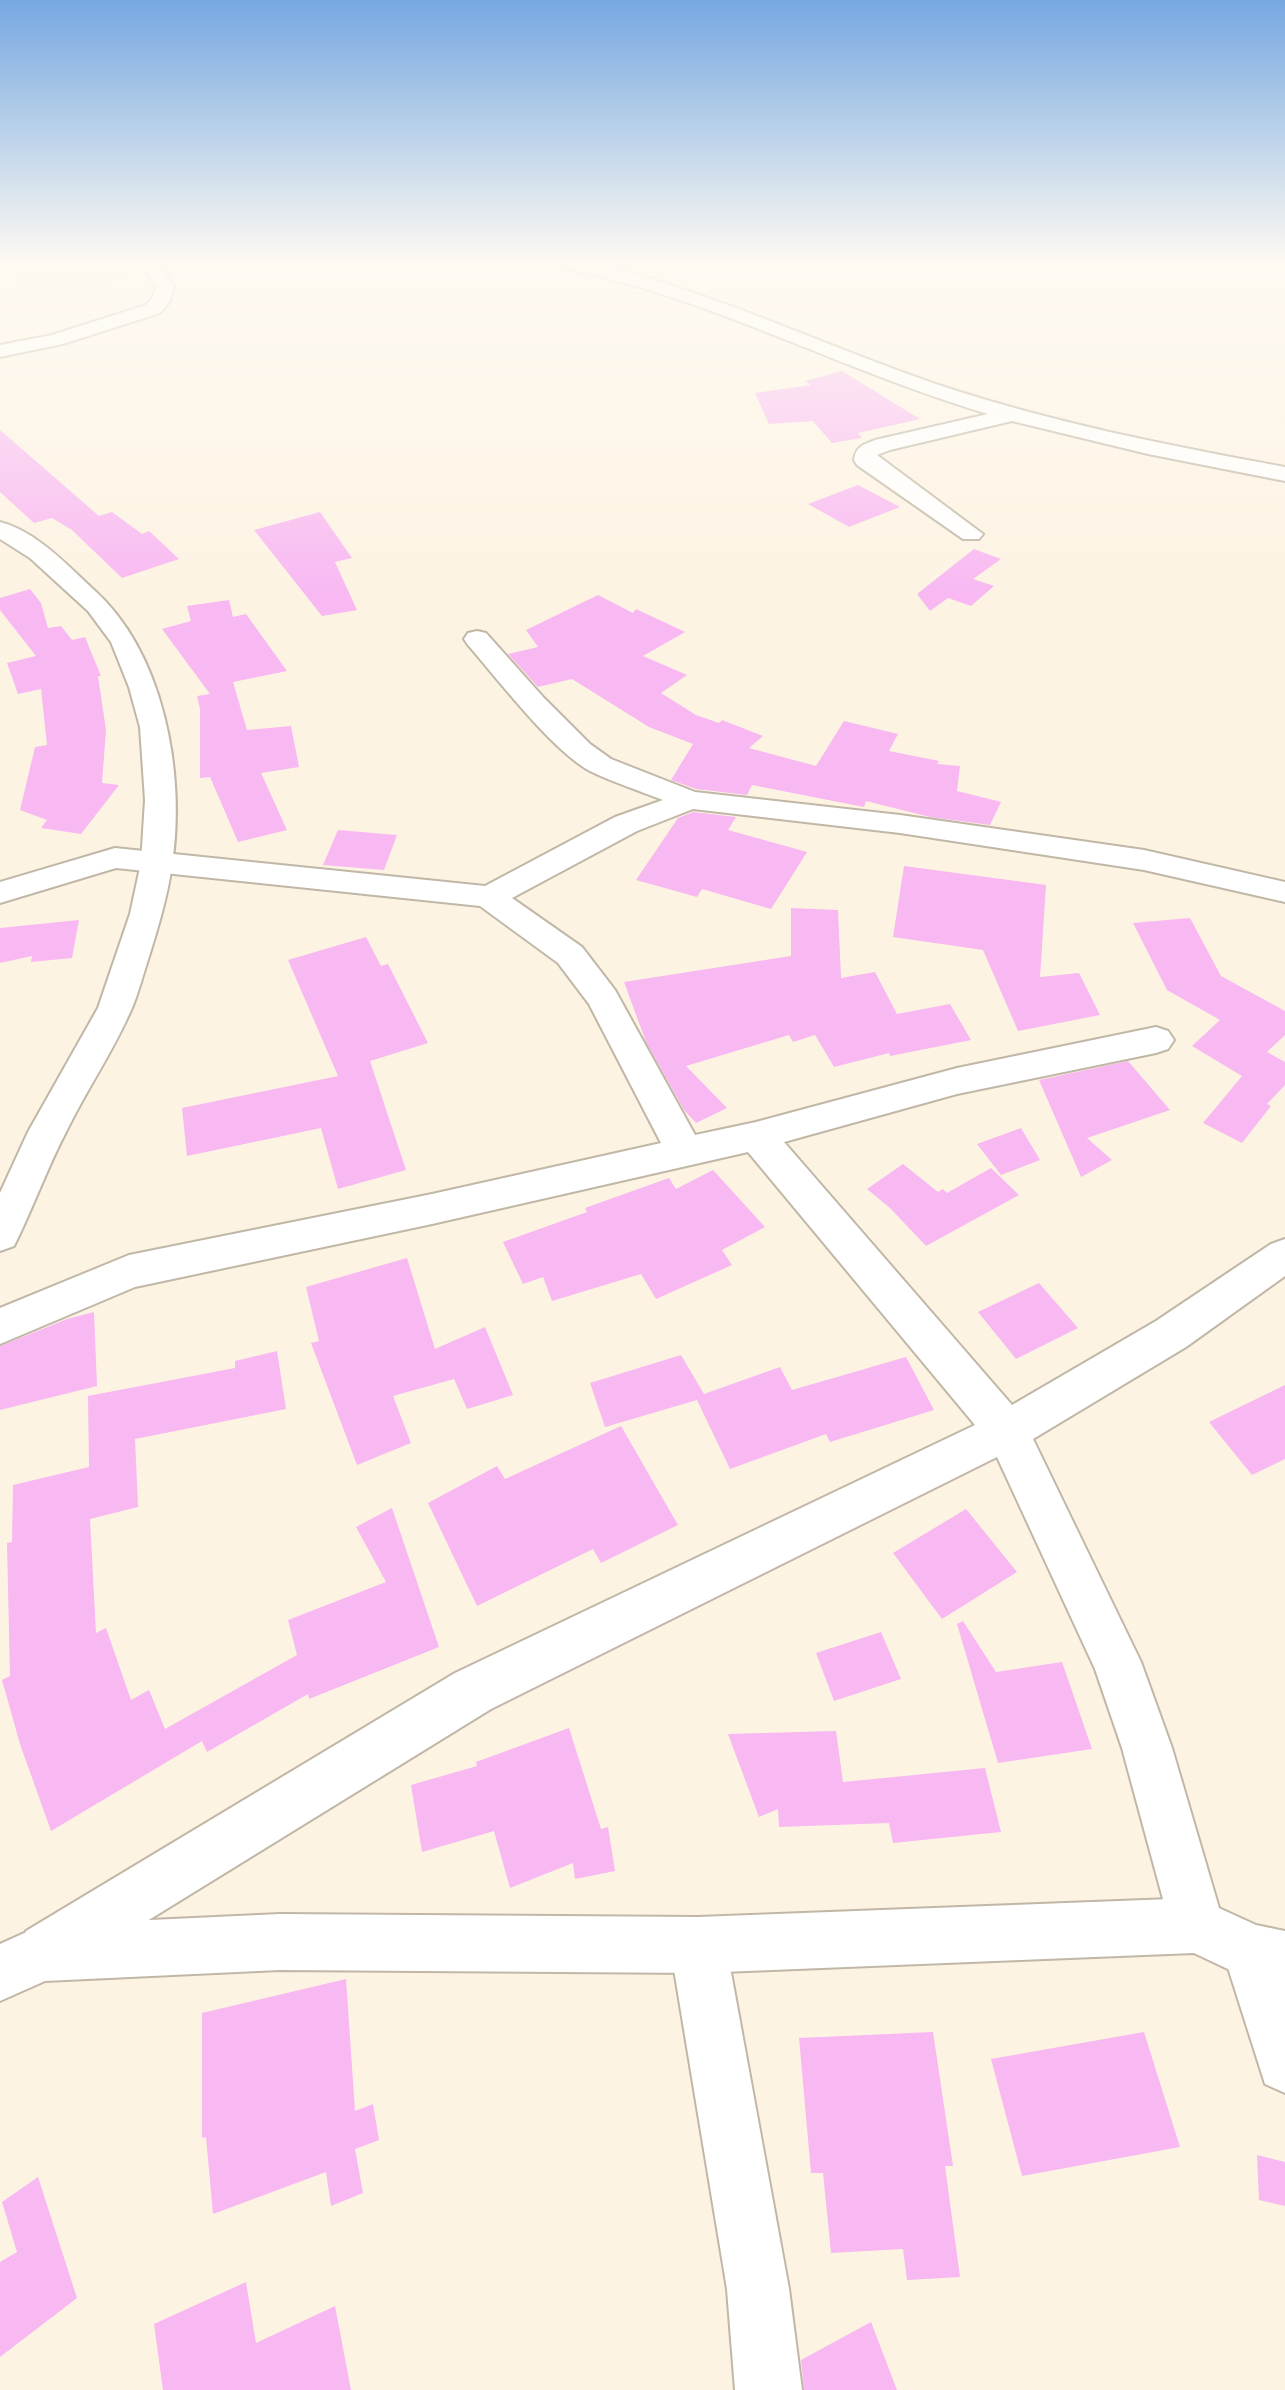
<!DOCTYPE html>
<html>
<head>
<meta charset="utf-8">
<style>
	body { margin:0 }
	canvas { display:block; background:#fdf3e3 }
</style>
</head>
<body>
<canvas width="1285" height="2390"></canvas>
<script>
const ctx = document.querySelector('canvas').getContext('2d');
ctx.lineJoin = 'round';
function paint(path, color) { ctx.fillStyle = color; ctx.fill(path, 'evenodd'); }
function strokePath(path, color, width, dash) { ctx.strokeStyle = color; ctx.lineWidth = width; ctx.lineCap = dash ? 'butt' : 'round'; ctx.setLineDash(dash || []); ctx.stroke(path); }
paint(new Path2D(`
	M0 261H108L133 279 63 291 34 290 0 270Z`), '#f6e8d1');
paint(new Path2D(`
	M842 371 920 419 858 433 862 438 832 443 813 421 769 424 755 393 811 385 805 381Z
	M0 430 99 516 112 512 142 534 149 531 179 559 122 578 72 530 52 518 34 523 0 492Z
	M858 485 900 507 849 527 808 504Z
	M320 512 352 558 335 562 357 610 322 616 254 530Z
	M974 549 1001 559 973 579 994 586 971 606 948 598 930 611 917 594Z
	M30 589 41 603 48 628 61 626 72 640 85 637 101 676H98L106 730 102 783 119 785 81 834 41 828 47 820 20 810 35 747 47 745 41 689 18 694 7 663 36 656 0 610V598Z
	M598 595 633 613 636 609 685 632 643 656 687 675 661 693 696 715 719 723 722 720 763 736 749 748 816 766 844 721 898 734 889 751 939 761 937 764 960 766 957 791 1001 802 990 825 930 817 866 801 864 807 752 785 747 795 696 789 671 780 693 744 649 727 572 679 538 687 508 654 538 647 526 630Z
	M229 600 233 617 246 614 287 671 233 682 247 730 291 726 299 767 261 773 287 830 238 842 210 777 200 778V709L197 696 210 694 162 629 191 621 187 606Z
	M693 812 736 817 728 830 807 852 771 909 702 889 697 897 636 880 678 818Z
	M338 830 397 835 384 870 323 865Z
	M904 866 1046 885 1040 977 1079 973 1100 1015 1018 1031 983 950 893 937Z
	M791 908 838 910 841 978 875 972 897 1014 950 1004 971 1040 890 1056 889 1053 834 1067 815 1035 793 1042 789 1035 686 1066 727 1108 696 1123 684 1110 646 1042 624 982 791 956Z
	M1190 918 1221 976 1285 1011V1035L1267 1052 1285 1062V1085L1267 1104 1271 1106 1242 1143 1203 1123 1242 1076 1192 1046 1220 1020 1167 990 1133 923Z
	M79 920 72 958 31 962 32 956 0 963V928Z
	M366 937 381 966 388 964 428 1043 370 1061 406 1170 338 1189 321 1128 187 1156 182 1108 338 1076 288 960Z
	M1128 1061 1170 1110 1087 1138 1112 1160 1081 1177 1039 1080Z
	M1021 1128 1040 1160 1001 1175 977 1144Z
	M903 1164 938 1192 943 1189 947 1193 991 1168 1019 1195 926 1246 890 1208 867 1189Z
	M713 1170 765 1227 722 1250 732 1265 656 1299 641 1274 552 1301 543 1277 523 1284 503 1242 587 1212 585 1208 669 1178 676 1189Z
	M407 1258 435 1349 485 1327 513 1395 467 1409 454 1379 393 1396 411 1443 357 1465 311 1343 319 1341 306 1287Z
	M1039 1283 1078 1328 1016 1359 978 1312Z
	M94 1312 97 1386 0 1410V1346L67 1319Z
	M277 1351 286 1409 135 1439 138 1507 90 1519 96 1633 106 1628 131 1700 149 1690 165 1729 297 1655 288 1620 386 1582 356 1527 392 1508 439 1647 309 1699 308 1694 207 1752 202 1741 51 1831 20 1744 2 1680 10 1676 7 1543 12 1542 13 1485 89 1467 88 1396 235 1368V1361Z
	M681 1355 704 1394 780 1367 792 1390 906 1357 934 1410 830 1442 826 1434 730 1469 697 1400 605 1427 590 1383Z
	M1285 1385V1459L1252 1475 1209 1422Z
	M621 1426 678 1525 601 1563 593 1549 477 1606 428 1503 497 1466 505 1479Z
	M966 1509 1017 1572 942 1619 893 1553Z
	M963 1621 996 1672 1062 1662 1092 1749 998 1763 957 1624Z
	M881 1632 901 1679 834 1701 816 1653Z
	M569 1728 601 1829 608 1827 615 1871 575 1879 573 1863 510 1888 494 1831 422 1852 411 1785 477 1766 476 1762Z
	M836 1731 843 1782 985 1768 1001 1832 893 1843 889 1823 779 1827 778 1809 759 1817 728 1734Z
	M346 1979 355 2111 373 2104 379 2140 355 2149 363 2193 331 2206 326 2172 213 2214 206 2137 202 2138V2013Z
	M933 2032 953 2166H945L960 2277 907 2280 903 2249 831 2253 823 2173H811L799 2038Z
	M1144 2032 1180 2147 1022 2176 991 2059Z
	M1257 2155 1285 2162V2206L1259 2200Z
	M38 2177 77 2298 0 2357V2262L17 2252 2 2202Z
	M246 2282 256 2343 335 2306 351 2390H163L154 2324Z
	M871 2322 897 2390H804L801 2360Z`), '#f8b8f2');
const minor = new Path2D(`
	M550 261C593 257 639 274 679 288 765 316 848 354 933 383 1048 422 1166 445 1285 467V481L1148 454 1012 421 890 450 877 455 983 534 979 539H963L857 465 854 460C856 446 863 445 875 440L988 414C887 384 791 339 692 304 646 288 600 276 553 265Z
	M477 631 486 633 544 698 590 744 611 759 695 792 900 815 1144 850 1285 882V902L1144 870 900 833 693 809 637 831 512 898 582 947 615 990 695 1135 756 1122 957 1068 1156 1027 1168 1031 1174 1040 1168 1049 1156 1053 957 1094 784 1142 1012 1405 1156 1321 1271 1244 1285 1239V1276L1186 1347 1033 1439 1141 1662 1172 1748 1224 1925 1216 1944 1197 1952 1178 1944 1170 1925 1122 1748 1095 1669 997 1457 491 1709 66 1971 46 1979 26 1971 18 1951 26 1931 455 1673 975 1425 748 1152 432 1224 135 1287 0 1344V1308L129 1255 432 1194 661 1143 589 1004 558 963 480 906 116 868 0 903V882L115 848 485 886 615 817 663 800C640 791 615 783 592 772 553 752 498 679 468 645L464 639 468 633Z
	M698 1917 718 1925 726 1945 789 2289 802 2390H735L727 2289 670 1945 678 1925Z
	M1251 1924 1271 1932 1285 1972V2093L1265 2084 1223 1952 1231 1932Z`);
const major = new Path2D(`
	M139 261H157L174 287 170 301 160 313 63 344 0 357V345L52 335 146 305 152 299 156 287Z
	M0 522C36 531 67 565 94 590 164 653 186 774 172 865 167 899 157 931 147 963 142 978 138 994 132 1008 114 1050 87 1089 67 1130 47 1168 33 1208 14 1246L0 1251V1193L28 1132 98 1008 130 914 141 863 145 800 140 727 129 687 111 642 88 611 30 558 0 539Z
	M1197 1898 1256 1925 1285 1931V1987L1251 1980 1194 1953 698 1973 280 1970 45 1981 0 2001V1944L42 1925 280 1914 698 1917Z`);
strokePath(minor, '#c0b7a7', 4);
strokePath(major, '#c0b7a7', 4);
paint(minor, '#fff');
paint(major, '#fff');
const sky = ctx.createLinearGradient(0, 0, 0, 595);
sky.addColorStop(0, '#76a8e1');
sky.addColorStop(0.44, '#fefaf2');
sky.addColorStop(1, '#fefaf200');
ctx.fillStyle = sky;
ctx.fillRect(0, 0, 1285, 595);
</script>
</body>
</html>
